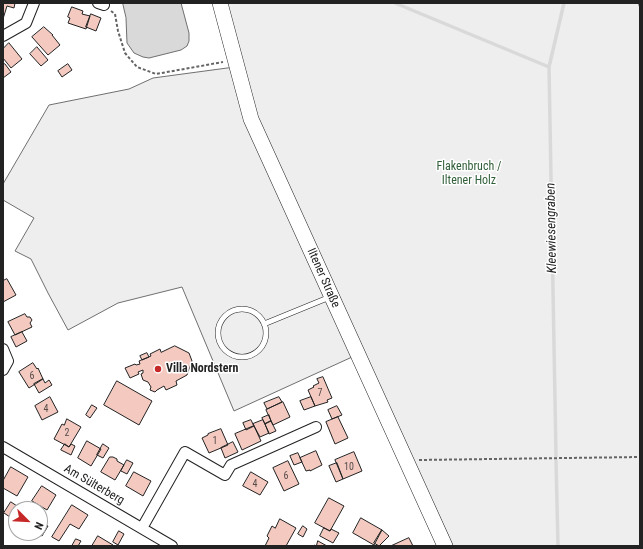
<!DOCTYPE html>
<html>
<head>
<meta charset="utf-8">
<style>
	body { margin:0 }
	#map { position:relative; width:643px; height:549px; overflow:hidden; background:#fff; font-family:"Roboto Condensed",sans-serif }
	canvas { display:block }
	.frame { position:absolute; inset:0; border:4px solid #222; pointer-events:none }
	.north { position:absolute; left:8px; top:501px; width:40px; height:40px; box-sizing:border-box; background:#fff; border:1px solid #a7a7a7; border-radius:50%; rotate:114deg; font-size:11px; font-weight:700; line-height:16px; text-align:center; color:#222 }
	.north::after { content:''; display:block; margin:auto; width:14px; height:18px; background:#c62828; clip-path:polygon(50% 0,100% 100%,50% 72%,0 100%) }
</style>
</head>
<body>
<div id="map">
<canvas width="643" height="549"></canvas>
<div class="frame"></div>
<div class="north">N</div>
</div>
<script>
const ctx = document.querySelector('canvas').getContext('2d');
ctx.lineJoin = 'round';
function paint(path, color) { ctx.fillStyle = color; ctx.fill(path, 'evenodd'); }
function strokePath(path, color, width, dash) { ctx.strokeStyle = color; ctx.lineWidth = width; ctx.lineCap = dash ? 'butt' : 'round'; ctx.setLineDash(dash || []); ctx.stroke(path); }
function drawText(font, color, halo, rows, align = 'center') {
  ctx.font = font + ' "Roboto Condensed",sans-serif'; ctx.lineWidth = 3; ctx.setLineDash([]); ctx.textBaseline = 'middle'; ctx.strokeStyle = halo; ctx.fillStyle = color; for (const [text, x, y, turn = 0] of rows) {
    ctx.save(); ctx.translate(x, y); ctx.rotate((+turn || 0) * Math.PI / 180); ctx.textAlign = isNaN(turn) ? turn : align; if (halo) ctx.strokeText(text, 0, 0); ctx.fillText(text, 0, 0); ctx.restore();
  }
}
const green = new Path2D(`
	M227 3H640V546H453L363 352 234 411 182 287 118 303 68 330 48 293 31 259 15 251 34 218 3 200V184L49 105 129 89 153 78 242 66Z`);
paint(green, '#eee');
strokePath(green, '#6f6f6f', 1);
const water = new Path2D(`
	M123 3H181L189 33V41L187 46 181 50 149 58 143 57 134 53 127 43 126 18Z`);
paint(water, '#d9d9d9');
strokePath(water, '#6f6f6f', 1);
strokePath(new Path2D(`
	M395 3 549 67
	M556 456 549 67 564 3
	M556 461 558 546`), '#d9d9d9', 3.5);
const building = new Path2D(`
	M3 3H15L14 8 7 6 3 19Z
	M72 7 83 11 82 14 90 16 86 29 68 23 70 18 68 17Z
	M91 14 101 18 96 31 86 27Z
	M44 27 53 35H52L60 45 48 55 32 37Z
	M9 43 22 59 11 68 3 58V49Z
	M37 47 48 60 41 66 30 54Z
	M5 64 11 72 3 78V65Z
	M68 64 72 70 62 77 58 71Z
	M7 279 16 295 3 302V281Z
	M25 314 27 317H30L32 320 30 323 32 327 15 335 8 322Z
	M22 332 27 341 16 347 11 337Z
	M175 346 189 353 192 361 187 375 176 381 177 385 166 390 164 386 157 390 155 392 150 390 151 387 148 382 143 380 141 374 143 373V370L138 372 139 374 130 378 125 368 135 364 136 365 140 364 139 361 151 356 150 354 160 349 161 352Z
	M147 353 149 357 142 360 140 356Z
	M33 363 37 369 38 368 43 379 29 388 19 372Z
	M323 377 332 398 327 400 328 402 315 406 308 390 314 387 313 386 319 383 317 379Z
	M43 379 45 383 49 380 52 385 39 393 34 384Z
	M117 381 152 401 139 425 104 405Z
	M50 397 58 412 42 420 35 406Z
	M279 397 282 402 267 409 264 403Z
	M311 397 315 406 304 410 300 401Z
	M283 402 290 417 273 425 266 410Z
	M92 405 97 408 90 418 86 415Z
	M337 406 342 415 332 419 328 410Z
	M269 415 271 421 265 424 262 418Z
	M338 417 348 438 335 444 326 422Z
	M67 419 81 427 69 447 54 439 62 424 64 425Z
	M251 420 254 426 246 430 243 423Z
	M263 420 269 433 260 437 253 424Z
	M271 421 276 431 269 434 265 424Z
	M254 426 261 441 242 450 235 434Z
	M221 429 228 445 209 453 202 438 208 435V434Z
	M87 441 101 449 91 466 78 458Z
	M233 442 238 452 225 458 221 448Z
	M65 444 69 447 71 444 75 446 71 455 61 450Z
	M103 444 109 448 103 458 97 455Z
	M316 451 322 465 310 471V470L306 471 300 458Z
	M354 452 362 471 343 479 335 460Z
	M298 453 302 462 294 465 290 456Z
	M110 457H113L117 459V461L124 465 115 480 101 472Z
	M127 460 133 463 127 474 121 471Z
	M288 461 299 484 284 491 273 468Z
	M337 463 343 479 336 482 329 466Z
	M11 467 28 477 17 496 3 488V481Z
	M134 472 151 481 143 496 126 486Z
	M251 472 268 482 260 495 243 486Z
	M42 486 56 495 47 510 32 501Z
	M329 498 344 506 330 531 315 523Z
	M11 502 20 508 16 509V514L13 519 4 513Z
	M72 505 88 515 79 529 70 524 59 541 52 537Z
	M361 518 382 530 374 545 353 533Z
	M280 519 296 528 286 546H265L269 538 267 536 272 526 275 528Z
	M40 522 48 526 42 536 37 533H40Z
	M303 526 307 529 303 537 298 534Z
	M324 528 330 531 331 529 339 533 333 543 320 536Z
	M382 530 389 536 379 546 374 543Z
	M119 531 124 534 118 545 113 542Z
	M98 536 113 545V546H92Z
	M409 538 413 546H391Z
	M76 539 81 541 78 546H72Z
	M318 541 327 546H313L314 545 316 546Z`);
paint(building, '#f3c9c0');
strokePath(building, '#222', 1);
const lane = new Path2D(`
	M218 333a24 24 0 1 1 48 0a24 24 0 1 1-48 0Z
	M264 324 330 297`);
const street = new Path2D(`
	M98 3 104 5
	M3 36 26 23 34 3
	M3 349 8 361 3 370
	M3 447 172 546
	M142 528 185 452 225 475 231 465 316 427`);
const secondary = new Path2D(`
	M220 3 251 119 445 546`);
strokePath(lane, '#222', 6);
strokePath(street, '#222', 12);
strokePath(secondary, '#222', 16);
strokePath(new Path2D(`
	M639 3 640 7
	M111 11 115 14 118 31 125 53 137 67 156 74 223 62
	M419 460 640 457`), '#646464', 2, [3, 2]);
strokePath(lane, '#fff', 5);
strokePath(street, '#fff', 10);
strokePath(secondary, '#fff', 15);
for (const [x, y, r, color] of [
	[158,369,4,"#c62828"]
]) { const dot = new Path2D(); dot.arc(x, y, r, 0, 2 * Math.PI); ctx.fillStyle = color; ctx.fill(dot); strokePath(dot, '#fff', 1.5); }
drawText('10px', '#564c4a', null, [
	["6",32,376],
	["7",320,393],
	["4",46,409],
	["2",67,433],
	["1",215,441],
	["10",349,467],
	["6",286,476],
	["4",255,484]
]);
drawText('12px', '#2f5e38', '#fff', [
	["Flakenbruch /",469,167],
	["Iltener Holz",469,181]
]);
drawText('12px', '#222', '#fff', [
	["Iltener Straße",323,278,66],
	["Am Sülterberg",94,485,30]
]);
drawText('bold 12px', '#222', '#fff', [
	["Villa Nordstern",166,369]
], 'left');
drawText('italic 13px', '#222', '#fff', [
	["Kleewiesengraben",552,228,-91]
]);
</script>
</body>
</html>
